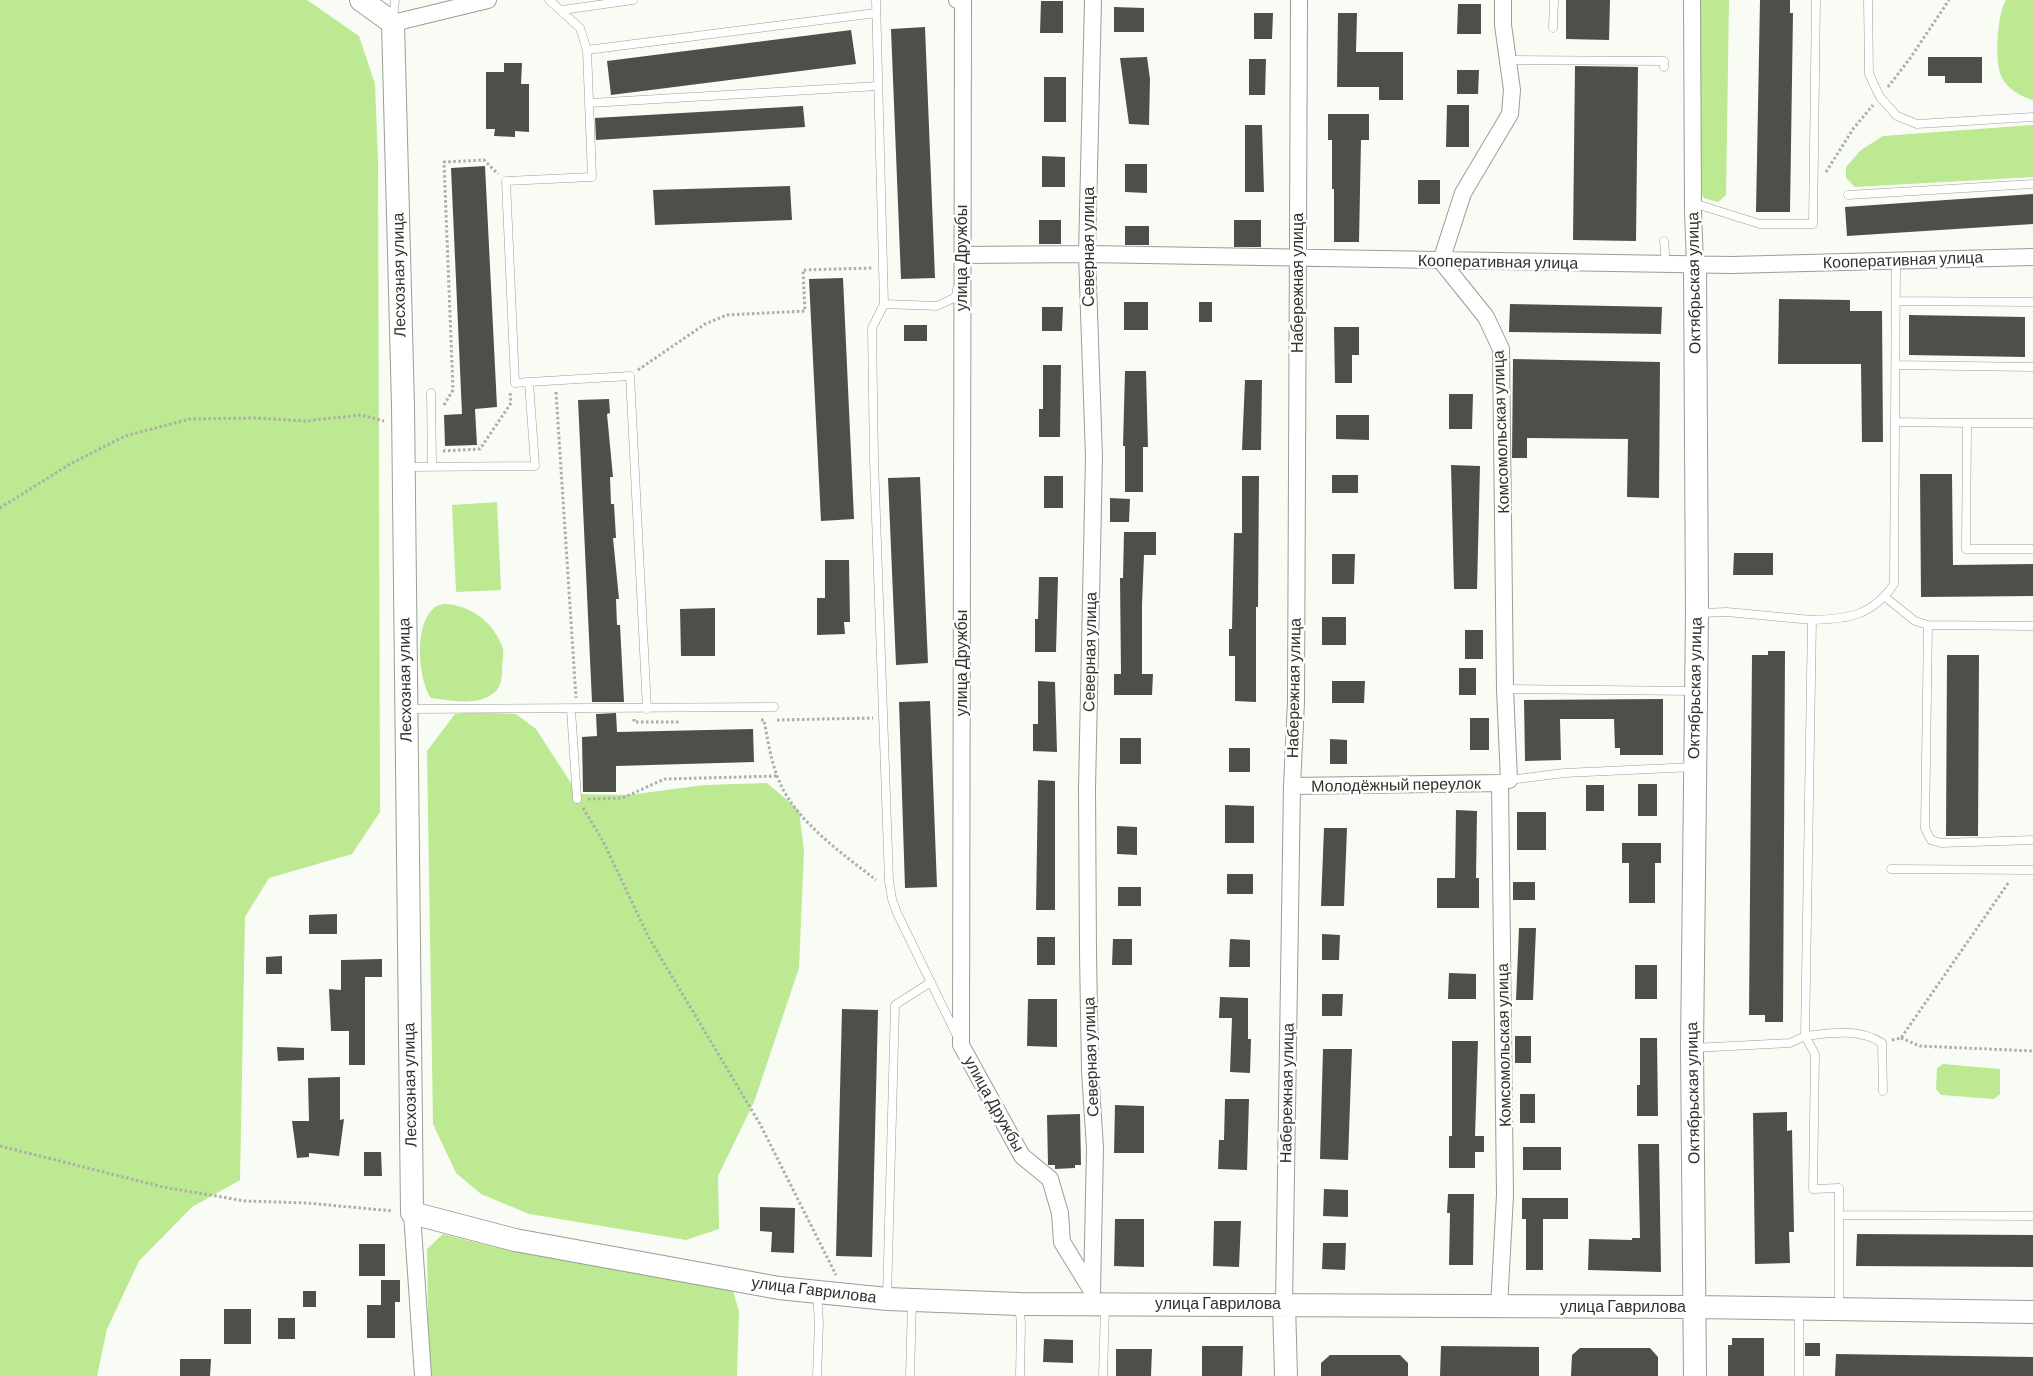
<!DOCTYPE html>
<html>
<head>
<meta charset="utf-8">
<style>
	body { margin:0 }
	canvas { display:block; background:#f8fcf4 }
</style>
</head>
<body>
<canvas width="2033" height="1376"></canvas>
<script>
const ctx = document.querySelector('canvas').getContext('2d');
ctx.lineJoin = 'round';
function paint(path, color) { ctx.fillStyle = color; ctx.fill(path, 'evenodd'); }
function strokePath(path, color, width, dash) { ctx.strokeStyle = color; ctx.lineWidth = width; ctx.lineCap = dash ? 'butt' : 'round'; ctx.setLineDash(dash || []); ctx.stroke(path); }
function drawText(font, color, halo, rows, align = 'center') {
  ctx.font = font + ' Barlow,sans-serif'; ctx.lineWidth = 5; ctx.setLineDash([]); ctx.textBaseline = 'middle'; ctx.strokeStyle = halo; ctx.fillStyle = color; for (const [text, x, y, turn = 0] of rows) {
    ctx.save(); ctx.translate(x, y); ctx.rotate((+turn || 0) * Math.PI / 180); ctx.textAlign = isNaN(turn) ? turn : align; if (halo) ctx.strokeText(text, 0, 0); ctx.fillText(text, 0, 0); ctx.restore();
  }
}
paint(new Path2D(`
	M0 0H307L359 36 375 84 378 161 380 812 352 854 269 878 245 917 240 1180 192 1207 139 1261 107 1329 97 1376H0Z
	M1698 0H1729L1726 195 1718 202 1704 198 1698 190Z
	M2006 0H2033V100C2020 96 2009 90 2002 78 1994 63 1997 14 2006 0Z
	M2033 125V177L1855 187 1846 178V167L1861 150 1883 136Z
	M497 502 501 590 456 592 452 505Z
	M443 604C470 604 495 623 503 649 504 655 502 663 502 669 502 679 501 689 491 695 474 706 449 700 431 698 418 680 414 625 433 609 435 606 440 605 443 604Z
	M475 712 516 714 536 729 578 794 628 795 705 785 767 783 799 810 804 851 799 968 754 1102 718 1176 719 1229 686 1240 529 1214 481 1194 456 1173 433 1124 427 751 455 714Z
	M1943 1064 2000 1069V1094L1994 1099 1941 1095 1936 1089 1937 1068Z
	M443 1234 494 1247 733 1291 739 1311 737 1376H429L427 1249Z`), '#bce992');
paint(new Path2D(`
	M1566 0H1610L1609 40 1566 39Z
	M1760 0H1790V13H1793L1790 212H1756Z
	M1041 1H1063V33H1040Z
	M1458 4H1481V34H1457Z
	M1114 7 1144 8V32H1114Z
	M1254 13H1273L1272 39H1254Z
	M1338 13H1357L1356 52H1403V100H1379V87H1337Z
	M925 27 935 278 901 279 891 29Z
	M851 30 856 64 611 95 607 61Z
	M1147 57 1150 79 1149 125 1129 124 1120 58Z
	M1928 57H1982V83H1945V76H1928Z
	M1249 59H1266L1265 95H1249Z
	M504 63H522L521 84H529V132L515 131V137L494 136 495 129H486V72H504Z
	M1575 66 1638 67 1636 241 1573 240Z
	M1457 70H1479L1478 94H1457Z
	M1044 77H1066V122H1044Z
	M1447 105H1469V147H1446Z
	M803 106 805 127 596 140 595 118Z
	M1328 114H1369V140H1361L1359 242H1334V189H1332V140H1328Z
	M1245 125H1262L1264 192H1245Z
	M1042 156 1065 157V187H1042Z
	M1125 164H1147V193L1125 192Z
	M485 166 497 407 475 409 477 445 445 446 444 415 462 414 451 168Z
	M1418 180H1440V204H1418Z
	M790 186 792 220 655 225 653 190Z
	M2033 194V224L1847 236 1845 207Z
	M1039 220H1061V244H1039Z
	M1234 220H1261V247H1234Z
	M1125 226H1149V245H1125Z
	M843 278 854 519 821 521 809 279Z
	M1779 299 1850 300V311H1882L1883 442H1862L1861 364H1778Z
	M1124 302H1148V330H1124Z
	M1199 302H1212V322H1199Z
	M1510 304 1662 307 1661 334 1509 332Z
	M1042 307H1063L1062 331H1042Z
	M1909 315 2025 317V357L1909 355Z
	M904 325H927V341H904Z
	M1334 327H1359V355H1352V383H1335Z
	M1513 359 1660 362 1659 498 1627 497 1628 439 1527 438V458H1512Z
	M1043 365H1061L1060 437H1039V409H1043Z
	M1125 371H1146L1148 447H1143V492H1125V446H1123Z
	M1245 380H1262L1261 450H1242Z
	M1449 394H1473L1472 429H1449Z
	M609 399 610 413 607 414 613 477H610L611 504H614L616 538H613L619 599H616L617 625H620L624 702H592L578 400Z
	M1336 415H1369V440L1336 439Z
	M1451 465 1480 466 1477 589H1454Z
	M1920 474H1952L1953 565 2033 564V596L1921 597Z
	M1332 475H1358V493H1332Z
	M1044 476H1063V508H1044Z
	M1242 476H1259L1258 607H1256V702L1235 701V656H1229V629H1232L1234 533H1242Z
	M920 477 928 663 896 665 888 478Z
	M1110 498 1130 499 1129 522H1110Z
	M1124 532H1156V555H1144L1142 605V674H1153L1152 695H1114V674H1121L1120 578H1123Z
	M1734 553H1773V575H1733Z
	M1332 554H1355L1354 584H1332Z
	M825 560H849L850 622H844L845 634 817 635V598H825Z
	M1039 577H1058L1056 652H1035V619H1038Z
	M715 608V656H681L680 609Z
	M1322 617H1346V645H1322Z
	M1465 630H1483V659H1465Z
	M1768 651H1785L1783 1022H1765V1015H1749L1752 655H1768Z
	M1947 655H1979L1978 836H1946Z
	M1459 668H1476V695H1459Z
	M1038 681 1055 682 1057 752 1033 751V724H1038Z
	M1332 681H1365L1364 703H1332Z
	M1663 699V755H1620V748H1615L1614 719H1560L1561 760 1525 761 1524 700Z
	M930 701 937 887 905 888 899 702Z
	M616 713 617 732 753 729 754 762 616 766V792H583L582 737 597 736 596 714Z
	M1470 718H1489V750H1470Z
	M1120 738H1141V764H1120Z
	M1330 739 1347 740V764H1330Z
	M1229 748H1250V772H1229Z
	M1038 780 1055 781V910H1036Z
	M1638 784H1657V816H1638Z
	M1586 785H1604V811H1586Z
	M1225 805 1254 806V843H1225Z
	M1456 810 1477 811 1476 878H1479V908H1437V878H1455Z
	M1517 812H1546V850H1517Z
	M1117 826 1137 827V855L1117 854Z
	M1324 828H1347L1344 906H1321Z
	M1622 843H1661V863H1655V903H1629V863H1622Z
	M1227 874H1253V894H1227Z
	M1513 882H1535V900H1513Z
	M1118 887H1141V906H1118Z
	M337 914V934H309V915Z
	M1519 928H1536L1533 1000H1516Z
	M1322 934 1340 935 1339 960H1322Z
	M1037 937H1055V965H1037Z
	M1113 939H1132V965H1112Z
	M1230 939 1250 940V967H1229Z
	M282 956V974H266V957Z
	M382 959V977H365V1065H349V1031H331L329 989 341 990V960Z
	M1635 965H1657V999H1635Z
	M1449 973 1476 974V999H1448Z
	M1322 994H1343L1342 1016H1322Z
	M1220 997 1248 998V1039H1251L1250 1073 1230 1072 1232 1018H1219Z
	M1028 999H1057V1047L1027 1046Z
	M842 1009 878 1010 872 1257 836 1256Z
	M1515 1036H1531V1063H1515Z
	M1640 1038H1657L1658 1116H1637V1085H1640Z
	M1452 1041H1478L1475 1136H1484V1152H1475V1168H1449V1136H1452Z
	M277 1047 304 1048V1060L278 1061Z
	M1323 1049H1352L1348 1160 1320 1159Z
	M340 1077V1120L344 1119 339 1156 309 1153V1157L297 1158 292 1121H309L308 1078Z
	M1520 1094H1535V1123H1520Z
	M1225 1099H1249L1247 1170 1218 1169 1219 1140H1224Z
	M1115 1105 1144 1106V1153H1114Z
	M1787 1112V1131L1792 1130 1794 1232H1789L1790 1263 1755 1264 1753 1113Z
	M1080 1114 1081 1165H1075V1168L1055 1169V1165H1048L1047 1115Z
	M1638 1144H1659L1661 1272 1588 1270 1589 1239 1632 1240V1238H1640Z
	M1523 1147H1561V1170H1523Z
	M364 1152H381L382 1176H364Z
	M1324 1189 1348 1190V1217L1323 1216Z
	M1448 1194H1474L1473 1265H1449L1450 1213H1447Z
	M1522 1198H1568V1219H1543V1270H1526V1219H1522Z
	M760 1207 795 1208 794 1253 771 1252 772 1232 760 1231Z
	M1115 1219H1144V1267L1114 1266Z
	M1214 1221H1241L1239 1267 1213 1266Z
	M1857 1234 2033 1235V1267L1856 1266Z
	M1323 1243H1346L1345 1270 1322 1269Z
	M359 1244H385V1276H359Z
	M381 1280H400V1302H395V1338H367V1305H381Z
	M303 1291H316V1307H303Z
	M224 1309H251V1344H224Z
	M278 1318H295V1339H278Z
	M1732 1338H1764V1376H1728V1345H1732Z
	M1044 1339 1073 1340V1363L1043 1362Z
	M1805 1343H1820V1356H1805Z
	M1202 1346H1243L1242 1376H1202Z
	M1441 1346 1539 1347V1376H1440Z
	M1580 1348H1650L1658 1357V1376H1571L1572 1355Z
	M1116 1349H1152L1151 1376H1116Z
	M1836 1354 2033 1357V1376H1835Z
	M1330 1355H1400L1408 1363V1376H1321V1363Z
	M180 1359H211L210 1376H180Z`), '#4d504a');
const lane = new Path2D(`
	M549 0 580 28 587 50
	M876 0 884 304 937 306 956 297 957 289
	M1868 0 1869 74 1880 97 1897 116 1917 124 2033 117
	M562 10 633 0
	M393 18 395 0
	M1553 28 1554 0
	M1507 60 1664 61V67
	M590 103 878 86
	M1848 195 2033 184
	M1693 203 1760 224H1813L1816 0
	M1664 241 1666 264
	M1896 301 2033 302
	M884 304 872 328 874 461 889 881 892 899 897 913 957 1036
	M1896 365 2033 367
	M529 382 515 383 506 181 592 177 587 50 876 13
	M431 393 432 467
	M1896 422 1967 423
	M2033 423H1967L1966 549H2033
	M406 467 535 466 529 382 630 376 647 709
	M1885 597 1915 621 1928 625 2033 626
	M1812 620C1848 619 1872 616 1894 584L1896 261
	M1928 625 1925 828 1931 840 1941 843 2033 840
	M1505 689 1693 691
	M410 709 774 707
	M571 710 577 799
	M1509 780 1564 773 1694 767
	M1891 869 2033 870
	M1693 1048 1790 1043 1805 1036 1812 620 1727 612 1699 613
	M1883 1091 1882 1043C1859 1028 1831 1033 1805 1036L1815 1054 1813 1189 1839 1188V1215L2033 1216
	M887 1297 895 1005 931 982
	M1019 1306 1021 1323 1020 1376
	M1839 1308V1215
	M817 1376 819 1322 817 1294
	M910 1376 912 1302
	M1103 1376 1105 1306
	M1799 1376V1310`);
const street = new Path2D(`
	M957 0 963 2 961 1045 1022 1156 1050 1179 1060 1213 1062 1242 1092 1291
	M1503 0V25L1512 90 1510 114 1463 193 1441 261 1486 317 1501 349 1505 689 1509 780
	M1692 0 1693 210 1695 265
	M393 23 488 0
	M962 255 1087 254 1731 265 2033 257
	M1292 786 1500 783 1505 1195 1499 1307
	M412 1213 423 1376
	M1092 1291 1095 1148 1090 1071 1088 953 1087 788 1094 457 1087 254 1093 0
	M1284 1304 1292 786 1296 702 1299 0`);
const secondary = new Path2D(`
	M361 0 393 23 403 406 412 1213 515 1240 779 1288 887 1299 1019 1304 1695 1307 2033 1312
	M1284 1304 1286 1376
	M1695 1376 1692 1048 1697 613 1695 265`);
strokePath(lane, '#9a9e97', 9);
strokePath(street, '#9a9e97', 18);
strokePath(secondary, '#9a9e97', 24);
strokePath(new Path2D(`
	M1888 87 1911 57 1949 0
	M1826 172 1853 129 1873 105
	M638 370 705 324 727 315 805 311 803 270 873 268
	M556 392 576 698
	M444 405 453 390 444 162 484 160 498 174
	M443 451 480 449 511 403 510 392
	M0 508 70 464 125 436 190 419 255 418 305 421 361 415 384 421
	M634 719V722H680
	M761 720H764C768 741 771 763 780 783 796 821 844 855 876 880
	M777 720 873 718
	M588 799 622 798 665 779 777 776
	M583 808 603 841 649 938 760 1124 836 1275
	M1901 1038 1920 1046 2033 1051
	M1892 1040 1901 1038 2009 882
	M0 1146 163 1187 245 1201 307 1203 393 1211`), '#acafa9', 3, [2.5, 2.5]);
strokePath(lane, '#fff', 8);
strokePath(street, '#fff', 16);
strokePath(secondary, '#fff', 22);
drawText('16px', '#30322f', '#fff', [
	["Северная улица",1089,247,-90],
	["улица Дружбы",962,258,-90],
	["Кооперативная улица",1903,260,-2],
	["Кооперативная улица",1498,262,1],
	["Лесхозная улица",399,275,-91],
	["Набережная улица",1298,283,-90],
	["Октябрьская улица",1694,283,-91],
	["Комсомольская улица",1501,432,-92],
	["Северная улица",1090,652,-89],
	["улица Дружбы",962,663,-90],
	["Лесхозная улица",405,680,-91],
	["Набережная улица",1294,688,-89],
	["Октябрьская улица",1695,688,-89],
	["Молодёжный переулок",1396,785,-1],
	["Комсомольская улица",1504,1045,-91],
	["Северная улица",1091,1057,-92],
	["Лесхозная улица",410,1085,-91],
	["Набережная улица",1287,1093,-89],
	["Октябрьская улица",1693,1093,-91],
	["улица Дружбы",994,1104,61],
	["улица Гаврилова",814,1290,7],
	["улица Гаврилова",1218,1304],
	["улица Гаврилова",1623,1307]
]);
</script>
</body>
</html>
